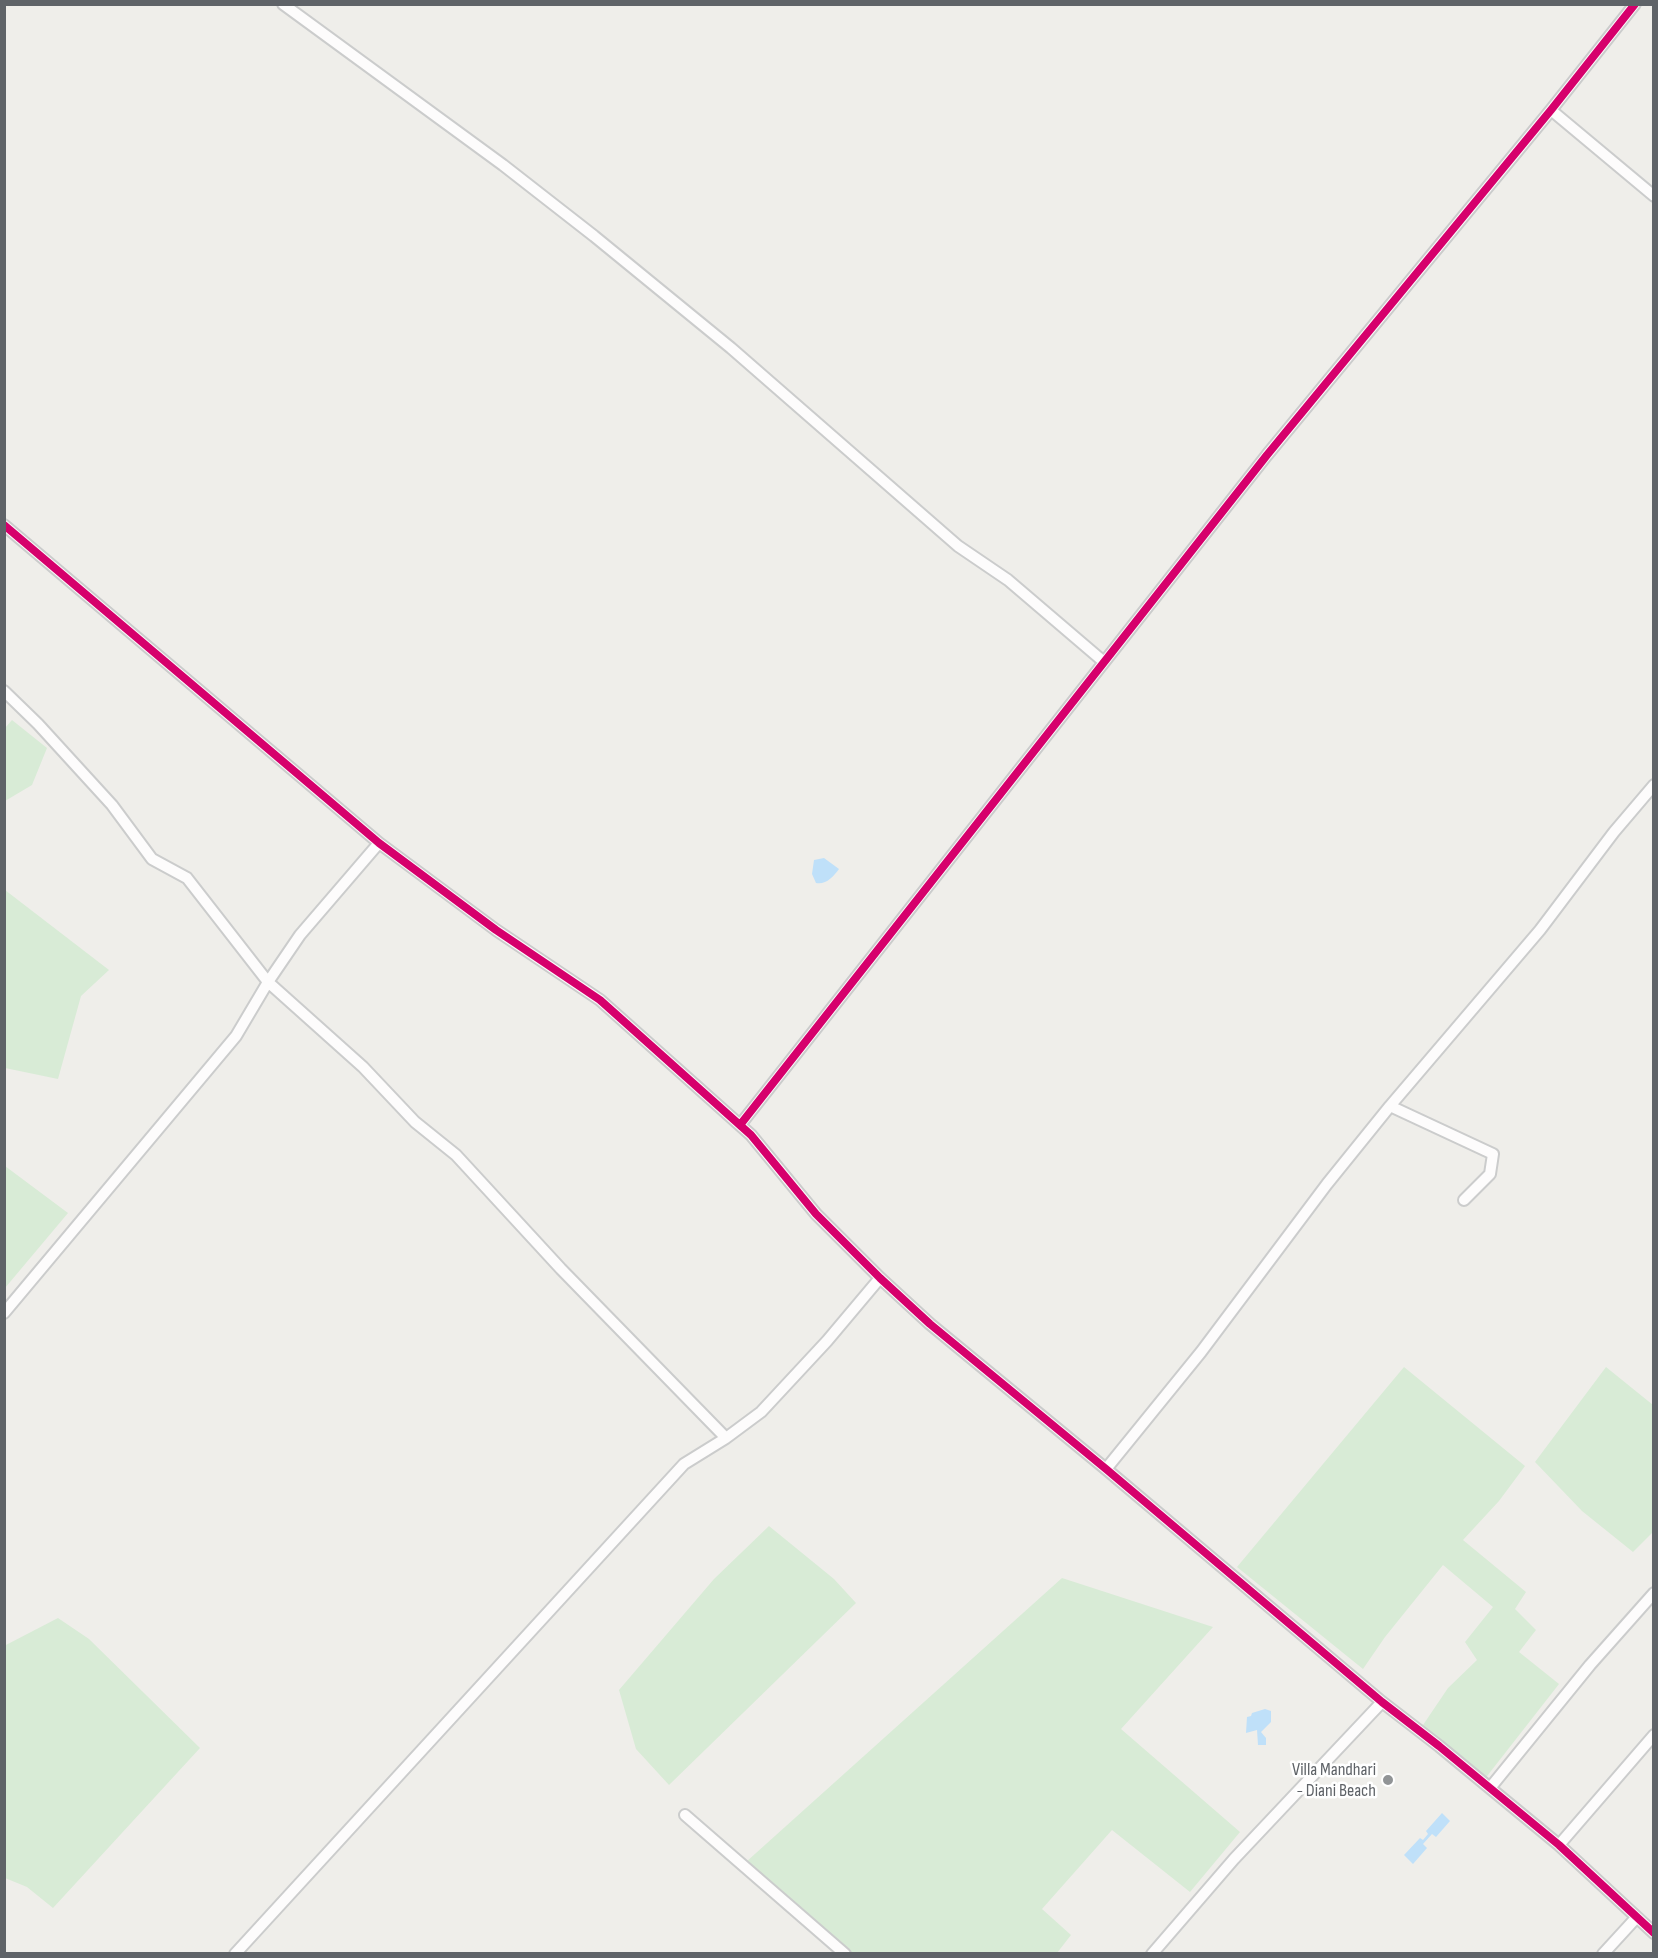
<!DOCTYPE html>
<html>
<head>
<meta charset="utf-8">
<style>
	body { margin:0 }
	#map { position:relative; width:1658px; height:1958px; overflow:hidden; background:#efeeea; font-family:"Sofia Sans Condensed",sans-serif }
	canvas { display:block }
	.frame { position:absolute; inset:0; border:6px solid #5f6368; pointer-events:none }
</style>
</head>
<body>
<div id="map">
<canvas width="1658" height="1958"></canvas>
<div class="frame"></div>
</div>
<script>
const ctx = document.querySelector('canvas').getContext('2d');
ctx.lineJoin = 'round';
function paint(path, color) { ctx.fillStyle = color; ctx.fill(path, 'evenodd'); }
function strokePath(path, color, width, dash) { ctx.strokeStyle = color; ctx.lineWidth = width; ctx.lineCap = dash ? 'butt' : 'round'; ctx.setLineDash(dash || []); ctx.stroke(path); }
function drawText(font, color, halo, rows, align = 'center') {
  ctx.font = font + ' "Sofia Sans Condensed",sans-serif'; ctx.lineWidth = 5; ctx.setLineDash([]); ctx.textBaseline = 'middle'; ctx.strokeStyle = halo; ctx.fillStyle = color; for (const [text, x, y, turn = 0] of rows) {
    ctx.save(); ctx.translate(x, y); ctx.rotate((+turn || 0) * Math.PI / 180); ctx.textAlign = isNaN(turn) ? turn : align; if (halo) ctx.strokeText(text, 0, 0); ctx.fillText(text, 0, 0); ctx.restore();
  }
}
paint(new Path2D(`
	M12 720 47 748 32 785 5 801V728Z
	M5 890 109 970 81 996 58 1079 5 1068Z
	M5 1166 68 1213 5 1288Z
	M1404 1367 1525 1466 1499 1501 1463 1540 1526 1592 1515 1609 1536 1630 1519 1652 1559 1684 1484 1780 1423 1725 1448 1688 1477 1660 1465 1642 1493 1607 1443 1565 1385 1637 1363 1669 1237 1567Z
	M1606 1367 1653 1405V1532L1633 1552 1582 1511 1535 1462Z
	M769 1526 834 1579 856 1603 669 1785 636 1749 619 1690 714 1579Z
	M1062 1578 1213 1627 1121 1729 1240 1832 1190 1892 1112 1830 1042 1909 1071 1935 1057 1953H852L746 1862Z
	M58 1618 89 1639 200 1748 53 1908 27 1887 5 1878 4 1646Z`), '#d8ebd6');
paint(new Path2D(`
	M824 858 839 869C833 877 826 885 816 883L812 874 814 860Z
	M1265 1709 1271 1711V1722L1261 1732 1266 1738V1745H1258L1257 1730 1246 1733 1247 1717 1251 1716 1252 1713Z
	M1442 1813 1450 1821 1436 1837 1432 1834 1423 1844 1427 1848 1413 1864 1404 1855 1420 1838 1423 1840 1428 1834 1426 1831Z`), '#bfe0f9');
const street = new Path2D(`
	M283 4 503 165 594 236 731 348 958 546 1008 580 1104 662
	M1551 110 1654 196
	M4 525 379 843 496 930 600 1000 751 1135 816 1214 880 1278 930 1324 1106 1469 1382 1702 1439 1746 1559 1845 1654 1933
	M4 691 38 724 112 805 152 859 187 878 268 982 363 1067 415 1122 456 1155 561 1269 726 1438
	M1390 1106 1493 1154 1490 1174 1464 1200
	M740 1125 1267 455 1551 110 1635 4
	M4 1313 236 1036 268 982 300 935 379 843
	M1106 1469 1201 1352 1327 1184 1390 1106 1540 930 1614 832 1654 785
	M1490 1788 1590 1665 1654 1593
	M685 1815 845 1954
	M1559 1845 1654 1735
	M235 1954 684 1464 726 1438 761 1412 827 1341 880 1278
	M1152 1954 1234 1859 1382 1702
	M1603 1954 1636 1918`);
strokePath(street, '#cbcccc', 14);
strokePath(street, '#fdfcfc', 10);
strokePath(new Path2D(`
	M4 525 379 843 496 930 600 1000 751 1135 816 1214 880 1278 930 1324 1106 1469 1382 1702 1439 1746 1559 1845 1654 1933
	M740 1125 1267 455 1551 110 1635 4`), '#d6006c', 8);
for (const [x, y, r, color] of [
	[1388,1780,6,"#919496"]
]) { const dot = new Path2D(); dot.arc(x, y, r, 0, 2 * Math.PI); ctx.fillStyle = color; ctx.fill(dot); strokePath(dot, '#fff', 2); }
drawText('18px', '#5f6368', '#fff', [
	["Villa Mandhari",1376,1770],
	["- Diani Beach",1376,1791]
], 'right');
</script>
</body>
</html>
